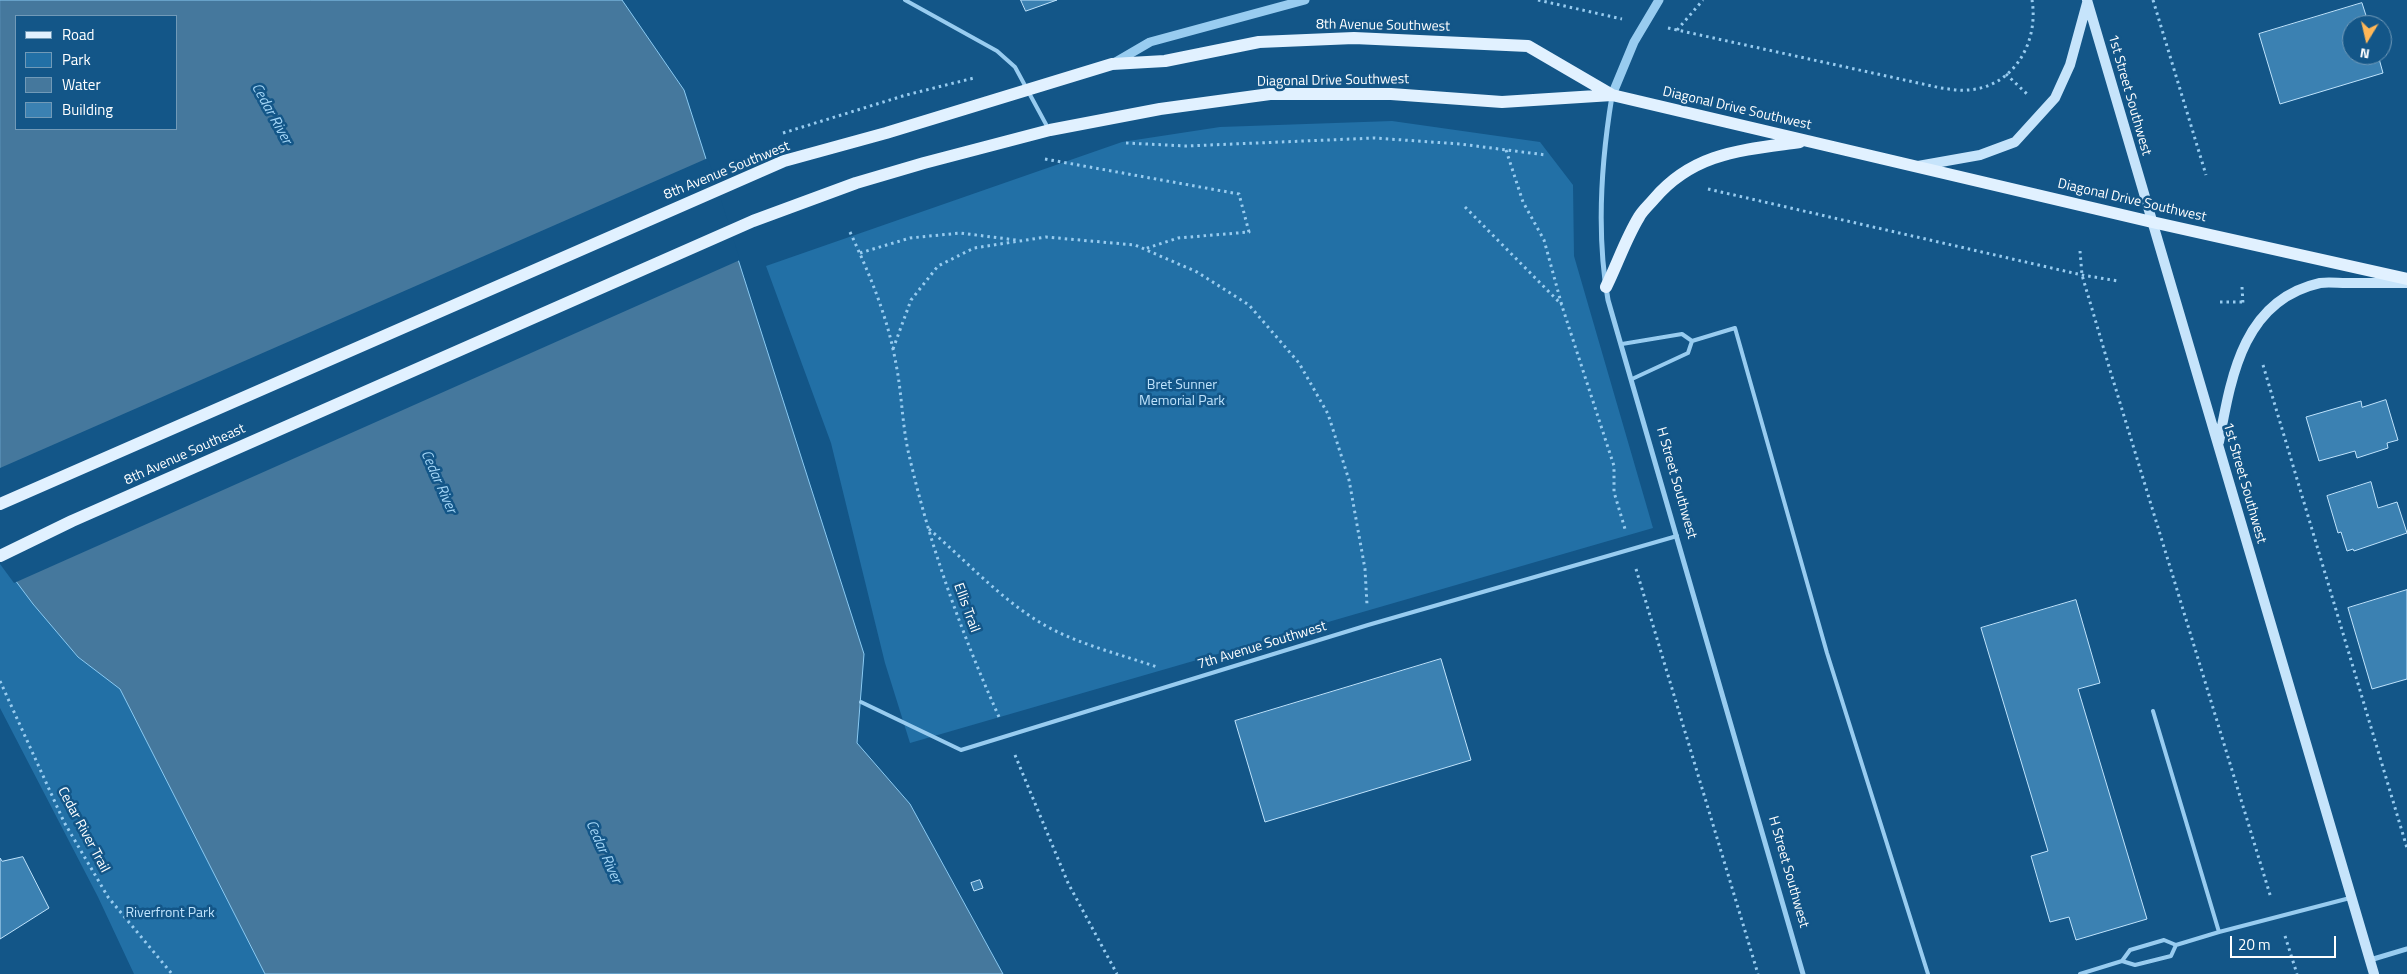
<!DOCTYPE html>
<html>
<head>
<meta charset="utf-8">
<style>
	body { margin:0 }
	#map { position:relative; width:2407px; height:974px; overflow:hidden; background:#135688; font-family:"Titillium Web",sans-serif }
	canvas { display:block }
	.legend { position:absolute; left:15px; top:15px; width:162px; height:115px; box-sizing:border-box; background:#135688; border:1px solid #719ab8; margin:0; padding:6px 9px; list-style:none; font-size:15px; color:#fff }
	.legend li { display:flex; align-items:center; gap:10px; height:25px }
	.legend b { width:25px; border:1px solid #719ab8 }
	.north { position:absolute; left:2342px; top:15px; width:50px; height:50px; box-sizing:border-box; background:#135688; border:1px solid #719ab8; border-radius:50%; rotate:189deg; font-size:14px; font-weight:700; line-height:20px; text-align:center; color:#fff }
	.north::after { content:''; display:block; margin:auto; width:18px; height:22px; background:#ffb757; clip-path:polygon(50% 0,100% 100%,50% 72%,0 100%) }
	.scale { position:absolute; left:2230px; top:936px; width:106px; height:22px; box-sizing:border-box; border:2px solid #fff; border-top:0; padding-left:6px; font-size:15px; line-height:18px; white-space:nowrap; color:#fff; -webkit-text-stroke:4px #135688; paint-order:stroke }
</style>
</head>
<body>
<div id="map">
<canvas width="2407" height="974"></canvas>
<ul class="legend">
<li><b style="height:6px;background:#e1f1ff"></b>Road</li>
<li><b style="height:14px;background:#2270a6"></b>Park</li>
<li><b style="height:14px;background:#45789d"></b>Water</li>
<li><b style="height:14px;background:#3b81b2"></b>Building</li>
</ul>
<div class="north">N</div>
<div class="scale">20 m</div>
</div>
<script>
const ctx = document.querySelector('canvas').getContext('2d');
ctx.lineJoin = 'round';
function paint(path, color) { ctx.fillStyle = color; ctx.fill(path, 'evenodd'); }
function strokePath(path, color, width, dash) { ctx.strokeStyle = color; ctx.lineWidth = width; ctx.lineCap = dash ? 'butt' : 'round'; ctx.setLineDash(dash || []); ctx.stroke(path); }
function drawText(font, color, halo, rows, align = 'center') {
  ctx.font = font + ' "Titillium Web",sans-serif'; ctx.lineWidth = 5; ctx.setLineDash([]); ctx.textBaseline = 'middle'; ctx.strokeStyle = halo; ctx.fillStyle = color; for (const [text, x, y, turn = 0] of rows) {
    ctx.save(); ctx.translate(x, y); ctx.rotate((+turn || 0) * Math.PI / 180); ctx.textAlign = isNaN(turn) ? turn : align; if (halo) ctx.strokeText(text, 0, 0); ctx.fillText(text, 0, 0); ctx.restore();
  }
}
paint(new Path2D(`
	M1392 121 1540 142 1573 185 1574 256 1653 528 910 743 885 663 831 443 766 266 1122 142 1220 127Z
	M0 560 33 604 78 657 120 688 265 974H134L98 897 0 708Z`), '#2270a6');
const water = new Path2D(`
	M0 0H622L684 90 864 654 857 743 910 804 1003 974H265L120 689 78 657 33 604 0 560ZM16 16H176V129H16Z`);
paint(water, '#45789d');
strokePath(water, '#8acaf3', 1);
paint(new Path2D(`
	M708 158 740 260 14 583 0 564V468Z`), '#135688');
const building = new Path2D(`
	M1021 0H1057L1026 11Z
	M2362 3 2369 25H2352V55H2378L2383 73 2280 104 2259 34Z
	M2386 400 2398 440 2387 443 2388 448 2357 458 2355 451 2319 461 2306 417 2361 401 2362 407Z
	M2371 482 2378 508 2397 502 2407 533 2354 551 2353 549 2347 551 2341 532 2338 533 2327 496Z
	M2407 590V679L2372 689 2348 608Z
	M2076 600 2100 683 2078 689 2147 919 2076 940 2069 917 2050 922 2031 856 2048 851 1981 628Z
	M1441 659 1471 760 1265 822 1235 721Z
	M23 857 49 908 0 939V858L2 861Z
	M980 880 983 888 974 891 971 883Z`);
paint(building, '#3b81b2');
strokePath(building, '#bfe3fc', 1);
strokePath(new Path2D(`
	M1538 0 1622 19
	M2153 0 2206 175
	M1668 28 1941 88C1950 89 1960 91 1968 90 2014 87 2039 42 2032 0
	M1677 30 1703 0
	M2006 74 2028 95
	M783 133 906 95 974 78
	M1126 143 1186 146 1375 138 1460 144 1546 155
	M1506 150 1523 202 1544 240 1562 306 1614 466V492L1625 529
	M1045 159 1239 194 1249 232 1178 238 1144 249
	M1708 189 2082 275 2118 281
	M1465 207 1562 305
	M850 232C870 275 888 318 896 364 902 394 902 425 909 455 930 546 961 632 999 717
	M2080 251 2082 275 2110 370 2271 898
	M860 253 910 238 960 233 1016 240
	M2242 287 2243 304
	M2220 302H2242
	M893 349 911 300 938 266 974 248 1046 237 1135 245 1197 272 1249 305 1299 363 1328 414 1349 480 1365 569 1367 605
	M2263 365 2407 848
	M929 529C964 559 997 595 1036 620 1072 643 1117 653 1157 667
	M1636 569 1758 974
	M0 681 64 822 108 897 172 974
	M1015 755 1068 883 1117 974
	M2285 936 2297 974`), '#98ccf0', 3, [2.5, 4]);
strokePath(new Path2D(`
	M905 0 997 51 1015 67 1048 128
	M1692 341 1735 328 1827 653 1928 974
	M1622 344 1682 334 1692 341
	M1632 379 1688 353 1692 341
	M861 702 961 750 1368 625 1677 536
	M2153 711 2219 932 2350 898
	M2176 945 2219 932
	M2080 974 2122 961 2135 965 2171 956 2176 945 2164 940 2130 950 2122 961`), '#98ccf0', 4);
strokePath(new Path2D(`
	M1612 96C1601 163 1596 233 1608 300L1803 974
	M2370 960 2407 949`), '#98ccf0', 5);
strokePath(new Path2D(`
	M1114 63 1150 42 1305 0
	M1612 95 1634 42 1659 0`), '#98ccf0', 9);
strokePath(new Path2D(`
	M2087 0 2374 974
	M1918 166 1980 155 2015 142 2055 98 2070 65 2087 3
	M2219 442C2231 377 2243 300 2320 283 2328 282 2338 283 2346 283 2366 283 2387 283 2407 283`), '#c6e4fb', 10);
strokePath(new Path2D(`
	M1606 287C1617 265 1626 238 1639 217 1642 211 1649 205 1654 199 1694 152 1743 150 1800 142
	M0 504 784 161 886 133 1112 64 1165 61 1259 42 1354 38 1528 46 1612 95
	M0 556 72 521 753 221 856 183 924 163 1050 130 1160 109 1270 94H1391L1502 102 1612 95 2152 222 2407 279`), '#e1f1ff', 12);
drawText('14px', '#fff', '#135688', [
	["8th Avenue Southwest",1383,26,1],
	["Diagonal Drive Southwest",1333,81,-1],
	["1st Street Southwest",2129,95,74],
	["Diagonal Drive Southwest",1737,109,13],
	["8th Avenue Southwest",727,171,-22],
	["Diagonal Drive Southwest",2132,201,13],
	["8th Avenue Southeast",185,455,-24],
	["H Street Southwest",1676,483,74],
	["1st Street Southwest",2244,483,74],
	["Ellis Trail",966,608,70],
	["7th Avenue Southwest",1262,646,-17],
	["Cedar River Trail",83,830,62],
	["H Street Southwest",1788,872,74]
]);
drawText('14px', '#bfe3fc', '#135688', [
	["Bret Sunner",1182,386],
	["Memorial Park",1182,402],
	["Riverfront Park",170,914]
]);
drawText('italic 15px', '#a4d6f7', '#135688', [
	["Cedar River",271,114,61],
	["Cedar River",438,482,66],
	["Cedar River",603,852,66]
]);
</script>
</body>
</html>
